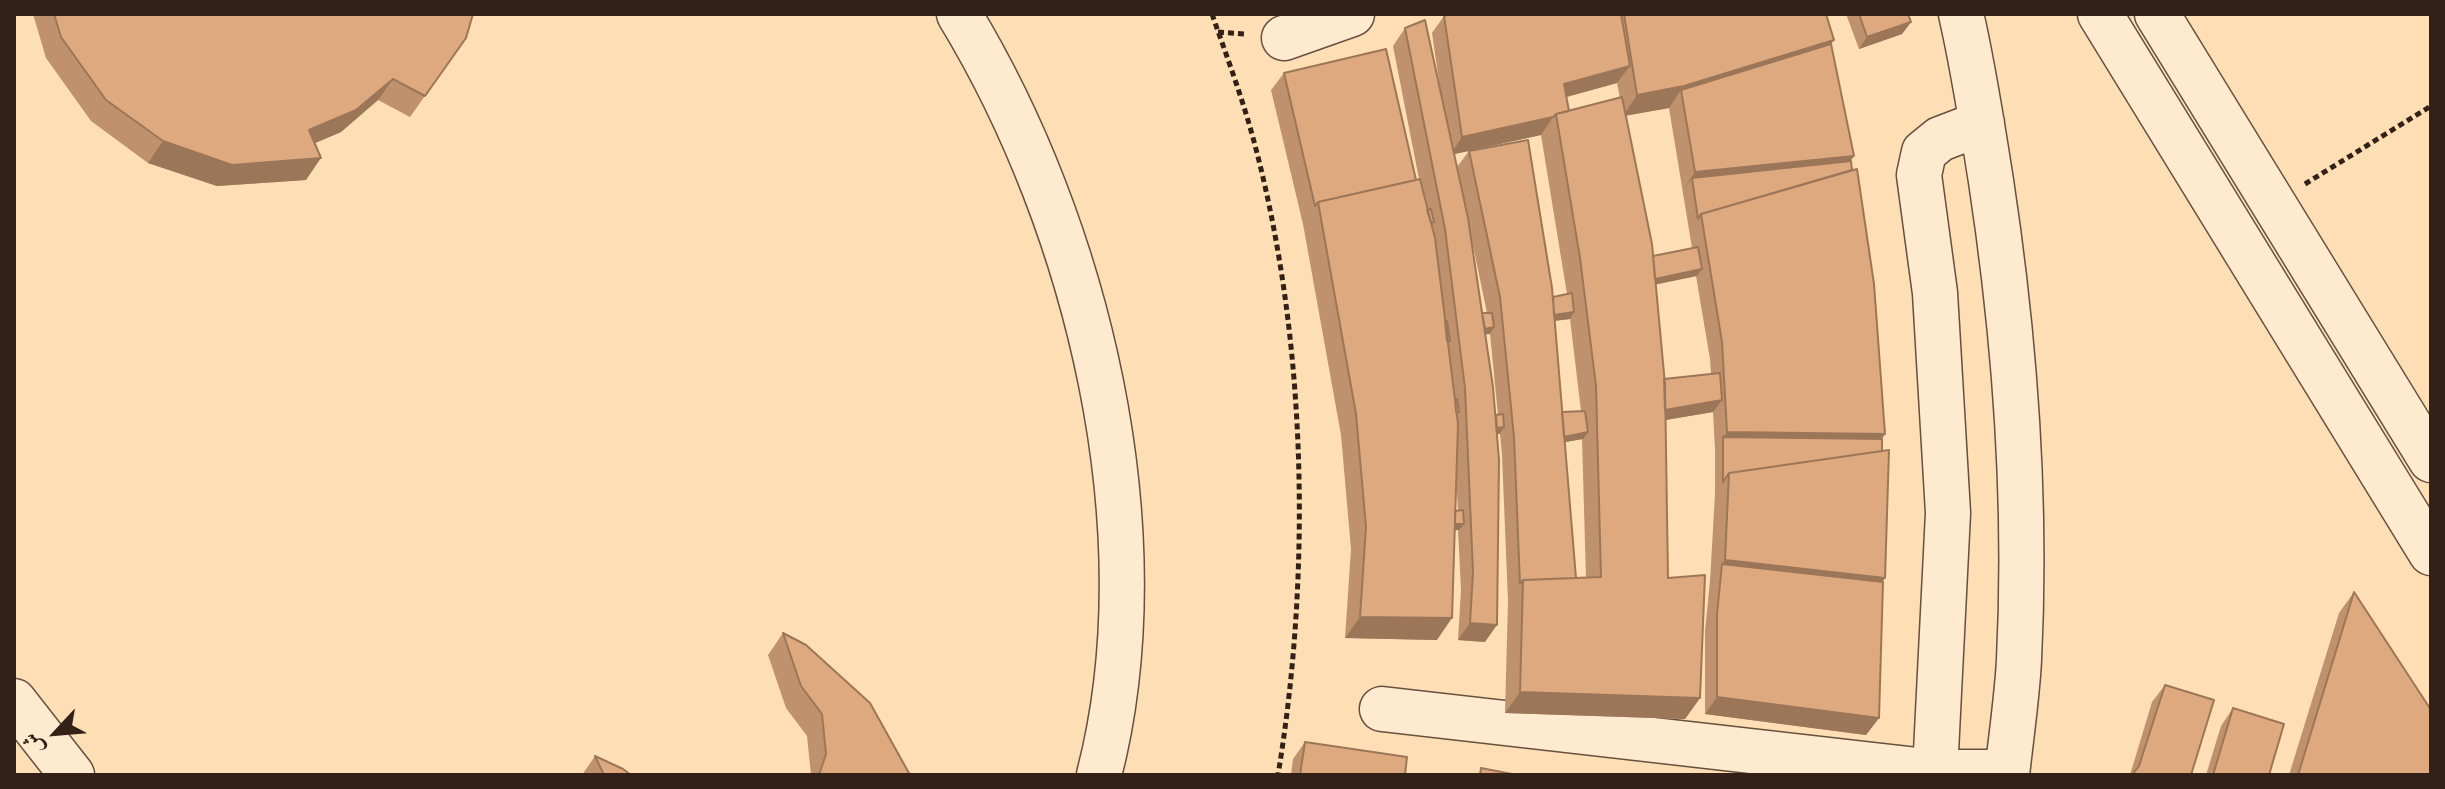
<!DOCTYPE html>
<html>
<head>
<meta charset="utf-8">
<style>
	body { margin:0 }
	#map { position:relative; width:2445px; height:789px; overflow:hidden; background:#fedfb5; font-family:"Old Standard TT",Amiri,serif }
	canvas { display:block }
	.frame { position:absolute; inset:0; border:16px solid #332118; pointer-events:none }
	.north { position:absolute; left:16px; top:693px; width:80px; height:80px; -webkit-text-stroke:6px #feeacf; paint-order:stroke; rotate:244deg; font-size:22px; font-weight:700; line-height:32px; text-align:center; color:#332118 }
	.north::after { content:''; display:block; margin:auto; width:28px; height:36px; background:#332118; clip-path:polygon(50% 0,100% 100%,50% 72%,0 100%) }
</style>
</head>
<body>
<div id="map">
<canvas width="2445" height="789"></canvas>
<div class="frame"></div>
<div class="north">ش</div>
</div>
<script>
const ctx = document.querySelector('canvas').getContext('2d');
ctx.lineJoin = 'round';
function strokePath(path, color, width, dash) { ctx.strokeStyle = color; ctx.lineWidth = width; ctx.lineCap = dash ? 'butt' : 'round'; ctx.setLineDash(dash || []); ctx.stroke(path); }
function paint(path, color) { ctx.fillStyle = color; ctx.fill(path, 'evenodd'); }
const minor = new Path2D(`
	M959 14C1088 226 1162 532 1099 775
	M1961 14C1974 70 1982 125 1991 181 2015 339 2027 500 2019 660 2017 698 2011 737 2007 775
	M2100 14 2431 553
	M2157 14 2431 460
	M1284 38 1352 14
	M14 701 72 775
	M1382 709 1935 772H2007
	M1935 772 1948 513 1935 293 1919 175 1924 152 1940 139 1982 123`);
strokePath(minor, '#66503f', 47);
strokePath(new Path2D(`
	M1212 14C1228 60 1245 105 1257 153 1307 348 1311 576 1278 775
	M1218 32 1245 34
	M2305 184 2431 106`), '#332118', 5, [6, 4]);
strokePath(minor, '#feeacf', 44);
paint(new Path2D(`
	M33 14H473L466 38 410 117 378 100 341 132 315 143 306 180 217 186 148 163 91 121 46 58Z
	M1451 14H1826L1851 161 1885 434 1882 439 1883 582 1879 718 1866 735 1705 714V631L1710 581 1715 494V449L1713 412 1665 420 1668 578 1700 698 1685 719 1505 713 1508 601 1502 455 1500 434H1497L1485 642 1458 640 1461 590 1458 530H1455L1437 640 1345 638 1351 549 1341 435 1303 224 1271 90 1284 73 1416 180 1419 179 1393 46 1405 28 1441 95 1432 33 1444 16ZM1617 83 1620 98 1569 111 1566 97ZM1669 108 1692 248 1653 256 1625 116ZM1541 135 1567 294 1553 297 1471 150ZM1469 151 1457 167 1454 154ZM1471 236 1487 313H1482ZM1696 276 1710 359 1711 374 1664 379 1655 284ZM1570 319 1581 411 1562 412 1555 321ZM1485 334H1490L1498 415H1496ZM1582 439 1586 578H1576L1565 442ZM1456 479 1458 510 1455 511Z
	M1846 14H1908L1911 22 1902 34 1859 49Z
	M2354 592 2431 775H2289L2339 613Z
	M783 633 910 775H811L807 736 786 708 768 655Z
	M2165 685 2191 775H2130L2152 702Z
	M2233 708 2269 775H2206L2221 726Z
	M1305 742 1405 775H1291L1293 759Z
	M595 756 631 775H582Z`), '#c0916d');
paint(new Path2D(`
	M1911 22 1902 34 1859 49 1867 37Z
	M1834 40 1819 61 1681 90 1669 108 1623 116 1637 95Z
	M1630 66 1617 83 1552 101 1564 84Z
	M393 79 378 100 341 132 294 152 309 130Z
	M1553 117 1541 135 1450 155 1462 137Z
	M163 141 321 158 306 180 217 186 148 163Z
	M1854 156 1842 174 1692 178 1683 190 1695 172Z
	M1702 269 1697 276 1639 288 1644 281Z
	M1574 312 1570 319 1542 322 1546 316Z
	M1494 327 1490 334 1471 336 1476 330Z
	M1722 400 1713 412 1648 423 1657 411Z
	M1504 427 1500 434 1483 435 1488 429Z
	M1588 432 1583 439 1554 444 1559 438Z
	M1727 432 1885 434 1873 451 1723 437Z
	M1447 524H1464L1459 530 1443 531Z
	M1725 560 1885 578 1871 600 1722 564Z
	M1360 617 1452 618 1437 640 1345 638Z
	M1470 623 1497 625 1485 642 1458 640Z
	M1520 692 1700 698 1685 719 1505 713Z
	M1717 697 1879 718 1866 735 1705 714Z`), '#9c7659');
const building = new Path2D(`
	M54 14H473L466 38 425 96 393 79 356 110 309 130 321 158 232 165 163 141 106 100 61 37Z
	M1451 14H1621L1630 66 1564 84 1569 111 1556 114 1553 117 1462 137 1444 16Z
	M1624 14H1826L1834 40 1684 86 1637 95Z
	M1859 14H1908L1911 22 1867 37Z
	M1425 20 1468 218 1493 387 1499 460 1497 625 1470 623 1473 572 1465 388 1445 229 1405 28Z
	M1831 44 1854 156 1695 172 1681 90Z
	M1386 49 1416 180 1318 202 1315 206 1284 73Z
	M1622 97 1652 244 1665 384 1668 578 1705 575 1700 698 1520 692 1523 580 1601 577 1596 386 1580 258 1556 114Z
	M1528 140 1552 288 1576 578 1523 580 1520 584 1514 437 1500 297 1469 151Z
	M1851 161 1852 170 1701 214 1698 219 1692 178Z
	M1857 169 1874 284 1885 434 1727 432 1722 342 1701 214Z
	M1420 179 1435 238 1458 424 1452 618 1360 617 1366 527 1356 414 1318 202Z
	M1431 209 1434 222 1431 223 1427 210Z
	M1698 247 1702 269 1655 279 1653 256Z
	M1572 293 1574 312 1554 315 1553 297Z
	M1482 313H1492L1494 327 1485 329Z
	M1445 321H1447L1450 341H1447Z
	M1720 373 1722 400 1665 410 1664 379Z
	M1455 399H1457L1459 412H1456Z
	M1585 411 1588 432 1564 437 1562 412Z
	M1503 414 1504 427 1497 428 1496 415Z
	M1723 437 1882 439V451L1729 473 1723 482Z
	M1889 450 1885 578 1725 560 1729 473Z
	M1463 510 1464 524H1455V511Z
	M1722 564 1883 582 1879 718 1717 697V614Z
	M2354 592 2431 710V775H2298Z
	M783 633 806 645 870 703 910 775H819L826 754 822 714 801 686Z
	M2165 685 2214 700 2191 775H2132L2139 766Z
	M2233 708 2284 724 2269 775H2213Z
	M1305 742 1407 757 1405 775H1300Z
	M595 756 623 769 631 775H604Z
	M1481 768 1517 775H1480Z`);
paint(building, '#dfa97f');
strokePath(building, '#9c7659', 2);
</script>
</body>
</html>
